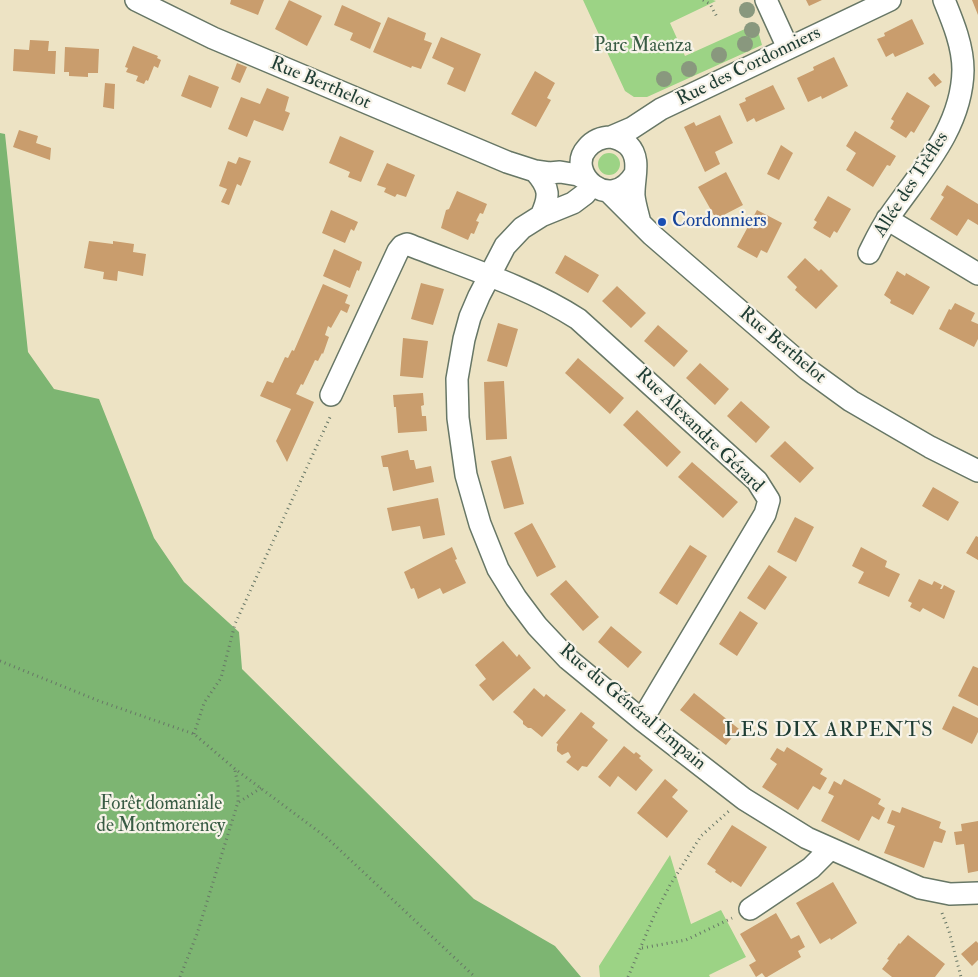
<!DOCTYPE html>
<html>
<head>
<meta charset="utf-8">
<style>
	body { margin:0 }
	canvas { display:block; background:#ede3c4 }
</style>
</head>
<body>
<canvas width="978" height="977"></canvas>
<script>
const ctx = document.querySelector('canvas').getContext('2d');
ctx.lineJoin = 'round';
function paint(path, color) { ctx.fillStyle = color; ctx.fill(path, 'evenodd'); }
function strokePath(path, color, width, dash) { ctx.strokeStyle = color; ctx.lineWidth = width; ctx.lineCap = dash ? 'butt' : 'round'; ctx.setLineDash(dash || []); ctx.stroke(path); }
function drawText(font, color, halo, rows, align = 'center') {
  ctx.font = font + ' "IM FELL Double Pica",serif'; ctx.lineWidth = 4.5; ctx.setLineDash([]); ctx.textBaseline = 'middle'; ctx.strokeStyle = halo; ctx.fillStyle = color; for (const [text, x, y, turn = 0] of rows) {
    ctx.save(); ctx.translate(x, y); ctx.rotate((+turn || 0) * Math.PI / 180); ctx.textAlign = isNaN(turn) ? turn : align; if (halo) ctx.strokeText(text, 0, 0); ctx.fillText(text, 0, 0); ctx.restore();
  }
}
paint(new Path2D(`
	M583 0H713L716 1 670 23 685 56 756 24 762 45 647 97H634L625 91Z
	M598 164a11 11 0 1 1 22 0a11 11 0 1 1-22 0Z
	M670 855 691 924 721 910 746 957 709 975 710 977H600L599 966Z`), '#9cd385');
paint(new Path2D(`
	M0 133 5 134 28 352 54 389 99 399 154 538 184 582 239 632 242 669 474 899 555 946 581 977H0Z`), '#7db572');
paint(new Path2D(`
	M231 0H264L258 15 230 4Z
	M289 0 322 16 307 46 275 29Z
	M806 0H822L809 6Z
	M972 0H978V15Z
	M342 5 381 23 370 49 350 40 353 33 334 25Z
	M388 17 426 33 424 40 432 43 421 69 412 66 411 68 373 52Z
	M912 19 924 44 895 57 893 53 886 57 877 39 885 36 884 33Z
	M441 37 481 54 465 92 447 84 454 68 432 58Z
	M30 40 49 41 48 51H56L55 74 13 71 14 49 29 50Z
	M133 46 158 56 157 58 161 60 158 68 154 66 148 81 146 80 144 84 136 81 138 76 126 72 128 68 125 67Z
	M65 47 99 49 98 73H88V77L69 76V72H64Z
	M834 57 848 86 822 99 821 96 808 102 797 78 814 70 813 67Z
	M237 63 247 67 240 83 231 79Z
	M535 71 555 83 547 98 551 100 536 127 511 114Z
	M934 73 942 82 935 87 928 78Z
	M189 75 219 87 211 108 181 96Z
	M105 83 115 84 114 109 103 107Z
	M773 85 785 109 756 122 754 118 747 122 739 104 746 101 745 98Z
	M267 88 289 97 285 111 290 113 283 131 254 120 247 137 228 129 241 97 260 104Z
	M907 92 930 106 914 133 911 131 906 138 890 128 894 121 891 119Z
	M720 115 733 143 715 152 720 164 705 172 684 127 694 122 696 126Z
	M19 130 38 136 36 143 51 148 50 160 13 147Z
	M855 131 896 156 890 166 887 165 873 187 846 170 856 153 846 146Z
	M340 136 374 151 361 182 348 177 350 172 329 163Z
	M781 145 793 153 779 180 767 174Z
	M239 157 251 161 241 186 237 184 229 205 221 202 227 189 219 186 228 161 236 164Z
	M387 163 415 175 406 197 397 194 395 197 384 192 386 188 377 185Z
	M726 172 743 205 716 219 698 187Z
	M947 185 978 204V225L968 219 957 236 930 219 944 197 941 195Z
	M457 191 487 204 483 214 480 213 476 221 479 222 474 234 471 233 468 240 441 228 446 210 449 209Z
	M828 196 851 209 837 233 834 231 830 238 813 228 817 222 814 220Z
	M331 210 358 222 354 231 351 229 345 243 322 233Z
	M757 210 782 223 767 253 761 250 757 258 737 247Z
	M89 241 113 244V241L134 244 133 252 146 254 143 276 118 271 117 281 103 279 104 272 84 268Z
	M334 249 362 262 359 271 357 270 350 288 323 276Z
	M565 255 599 275 588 293 555 273Z
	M805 258 819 271 821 269 838 286 816 309 795 290 797 287 787 277Z
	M897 271 905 276 906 273 930 287 913 315 890 303 891 300 884 295Z
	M421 283 444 289 433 325 411 319Z
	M323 284 348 295 345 303 350 305 347 313 341 310 331 328 328 326 325 335 329 337 323 354 322 353 318 361 315 360 303 385 301 384 296 394 314 402 287 462 276 441 291 409 260 396 267 381 273 383 285 357 288 358 292 350 294 351Z
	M617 286 646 313 631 328 602 301Z
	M955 303 975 313 971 321 978 324V339L974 347 939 329 949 309 951 310Z
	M498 323 518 329 507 367 487 361Z
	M658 325 688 351 674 367 644 341Z
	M403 338 428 341 423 378 400 376Z
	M578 358 624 398 610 414 565 373Z
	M700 363 729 389 715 405 686 378Z
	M504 381 507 439 486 440 484 382Z
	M423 393 424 405 421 406 422 416H426L427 431 398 433 396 407H394L393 395Z
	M741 401 770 427 756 443 727 416Z
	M637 410 681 452 667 467 623 425Z
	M785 441 814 468 800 483 770 456Z
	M408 450 410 460H414L416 469 431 466 434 482 393 491 388 467H383L381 456Z
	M511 456 524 504 504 509 491 461Z
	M692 462 738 502 723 518 678 477Z
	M933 487 959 502 948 521 922 506Z
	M438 498 445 535 423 539 420 526 392 531 387 508Z
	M795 517 814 527 796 562 777 552Z
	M532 523 556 567 537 577 514 533Z
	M976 536 978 537V560L966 553Z
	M690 545 707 556 677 605 659 593Z
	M452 547 457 559 455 560 466 583 443 594 440 588 418 599 414 588 411 589 404 572Z
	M861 547 887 561 885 567 900 574 889 597 858 583 864 572 852 566Z
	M769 565 787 577 765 610 747 598Z
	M919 579 932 585 934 581 942 585 940 589H942L944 585 955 591 944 619 923 608 920 612 910 607 912 603 908 601Z
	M566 580 599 617 583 631 550 594Z
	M740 611 758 623 737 656 719 644Z
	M611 626 642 652 628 668 598 642Z
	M503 641 517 657 519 654 531 668 493 701 479 685 486 679 475 665Z
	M973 666 978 668V706L958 696Z
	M534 688 544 697 546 694 552 699 566 710 542 737 531 728H528L523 724V721L513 712Z
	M694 693 739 729 726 745 680 710Z
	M953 706 978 718V732L972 744 942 729Z
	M581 712 595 723 592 727 608 740 587 767 582 766 578 771 566 762 571 757 569 753 568 752 562 755 557 751V747L558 744 556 743Z
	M624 746 634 754 636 752 641 756 639 758 653 770 636 791 618 776 610 787 598 777Z
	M787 747 823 769 820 774 827 778 820 790 813 786 798 810 762 787 777 764 770 759 777 748 784 752Z
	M665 779 678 790 672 797 688 811 667 838 637 813Z
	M844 779 881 799 878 804 885 808 879 820 872 816 859 841 821 821 834 796 828 793 834 781 841 785Z
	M902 807 941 822 939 828 946 831 942 843 934 841 924 868 884 853 895 826 887 823 892 810 900 813Z
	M978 821V871L968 873 964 844 956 845 954 832 962 831 961 824Z
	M732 825 767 847 741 887 732 881 731 883 715 872 716 870 707 864Z
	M833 882 857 923 831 940 830 938 820 944 796 903Z
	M776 913 791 939 799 935 805 947 798 951 801 957 767 977H765L762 973 756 977 749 965 756 961 740 934Z
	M908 935 945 964 935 977H892L882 969 889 960 887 959 899 943 900 944Z
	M976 941 978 943V960L972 966 961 954Z`), '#c99d6d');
const minor = new Path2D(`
	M136 0 213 38 507 162 535 171 549 173 560 172 578 175 586 179
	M766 0 788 48
	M611 137 632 128 661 109 890 0
	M535 171C550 188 550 196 541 216
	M635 174C610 215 565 172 587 148 593 141 602 137 611 137 618 138 623 141 628 145 642 159 633 179 634 196 635 205 638 214 640 223
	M592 185 585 194 573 203 541 216 522 228 505 246 479 296 470 317 464 339 457 379 458 418 466 475 480 524 498 569 516 598 537 626 568 659 642 720 744 799 807 838 920 888 950 894 978 893
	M608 191 652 235 807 369 851 401 930 447 978 471
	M887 219 978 274
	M869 253C875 241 881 228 889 217 921 171 962 128 963 70 963 46 953 22 944 0
	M331 395 398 251 402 246 407 244C462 266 529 287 578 319L757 481 769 500 765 514 642 720
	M750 909 811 868 830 849`);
strokePath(minor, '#677766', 24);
strokePath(new Path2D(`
	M703 0 710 4 717 17
	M0 661 99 701 194 734 235 769 326 837 475 977
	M194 734 204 703 221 678 235 624 331 415
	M239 802 261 788
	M942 913 949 931 961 977
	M642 948 686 940 732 918
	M180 977 197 934 238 802V786L235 770
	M628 977 654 916 670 885 701 836 729 811`), '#677766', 3, [1, 4]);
strokePath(minor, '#fff', 21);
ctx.fillStyle = '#89987e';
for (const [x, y] of [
	[747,10],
	[752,30],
	[745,44],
	[719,55],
	[689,69],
	[664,79]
]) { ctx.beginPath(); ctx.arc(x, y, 8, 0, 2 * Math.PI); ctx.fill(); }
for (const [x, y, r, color] of [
	[662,222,5,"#1a4fb4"]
]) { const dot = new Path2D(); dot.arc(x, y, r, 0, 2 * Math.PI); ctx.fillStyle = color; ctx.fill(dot); strokePath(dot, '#f7f3e8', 2); }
drawText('19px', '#385b44', '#f7f3e8', [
	["Parc Maenza",643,47],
	["Forêt domaniale",161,805],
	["de Montmorency",161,827]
]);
drawText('19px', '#1f3d34', '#f7f3e8', [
	["Rue des Cordonniers",749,67,-26],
	["Rue Berthelot",320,84,23],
	["Allée des Trèfles",912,185,-57],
	["Rue Berthelot",782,346,40],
	["Rue Alexandre Gérard",699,431,44],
	["Rue du Général Empain",632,708,40]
]);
drawText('19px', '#164399', '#f7f3e8', [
	["Cordonniers",672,222]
], 'left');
ctx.letterSpacing = '1px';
drawText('21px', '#1f3d34', '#f7f3e8', [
	["LES DIX ARPENTS",829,731]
]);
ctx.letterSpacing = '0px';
</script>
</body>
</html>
